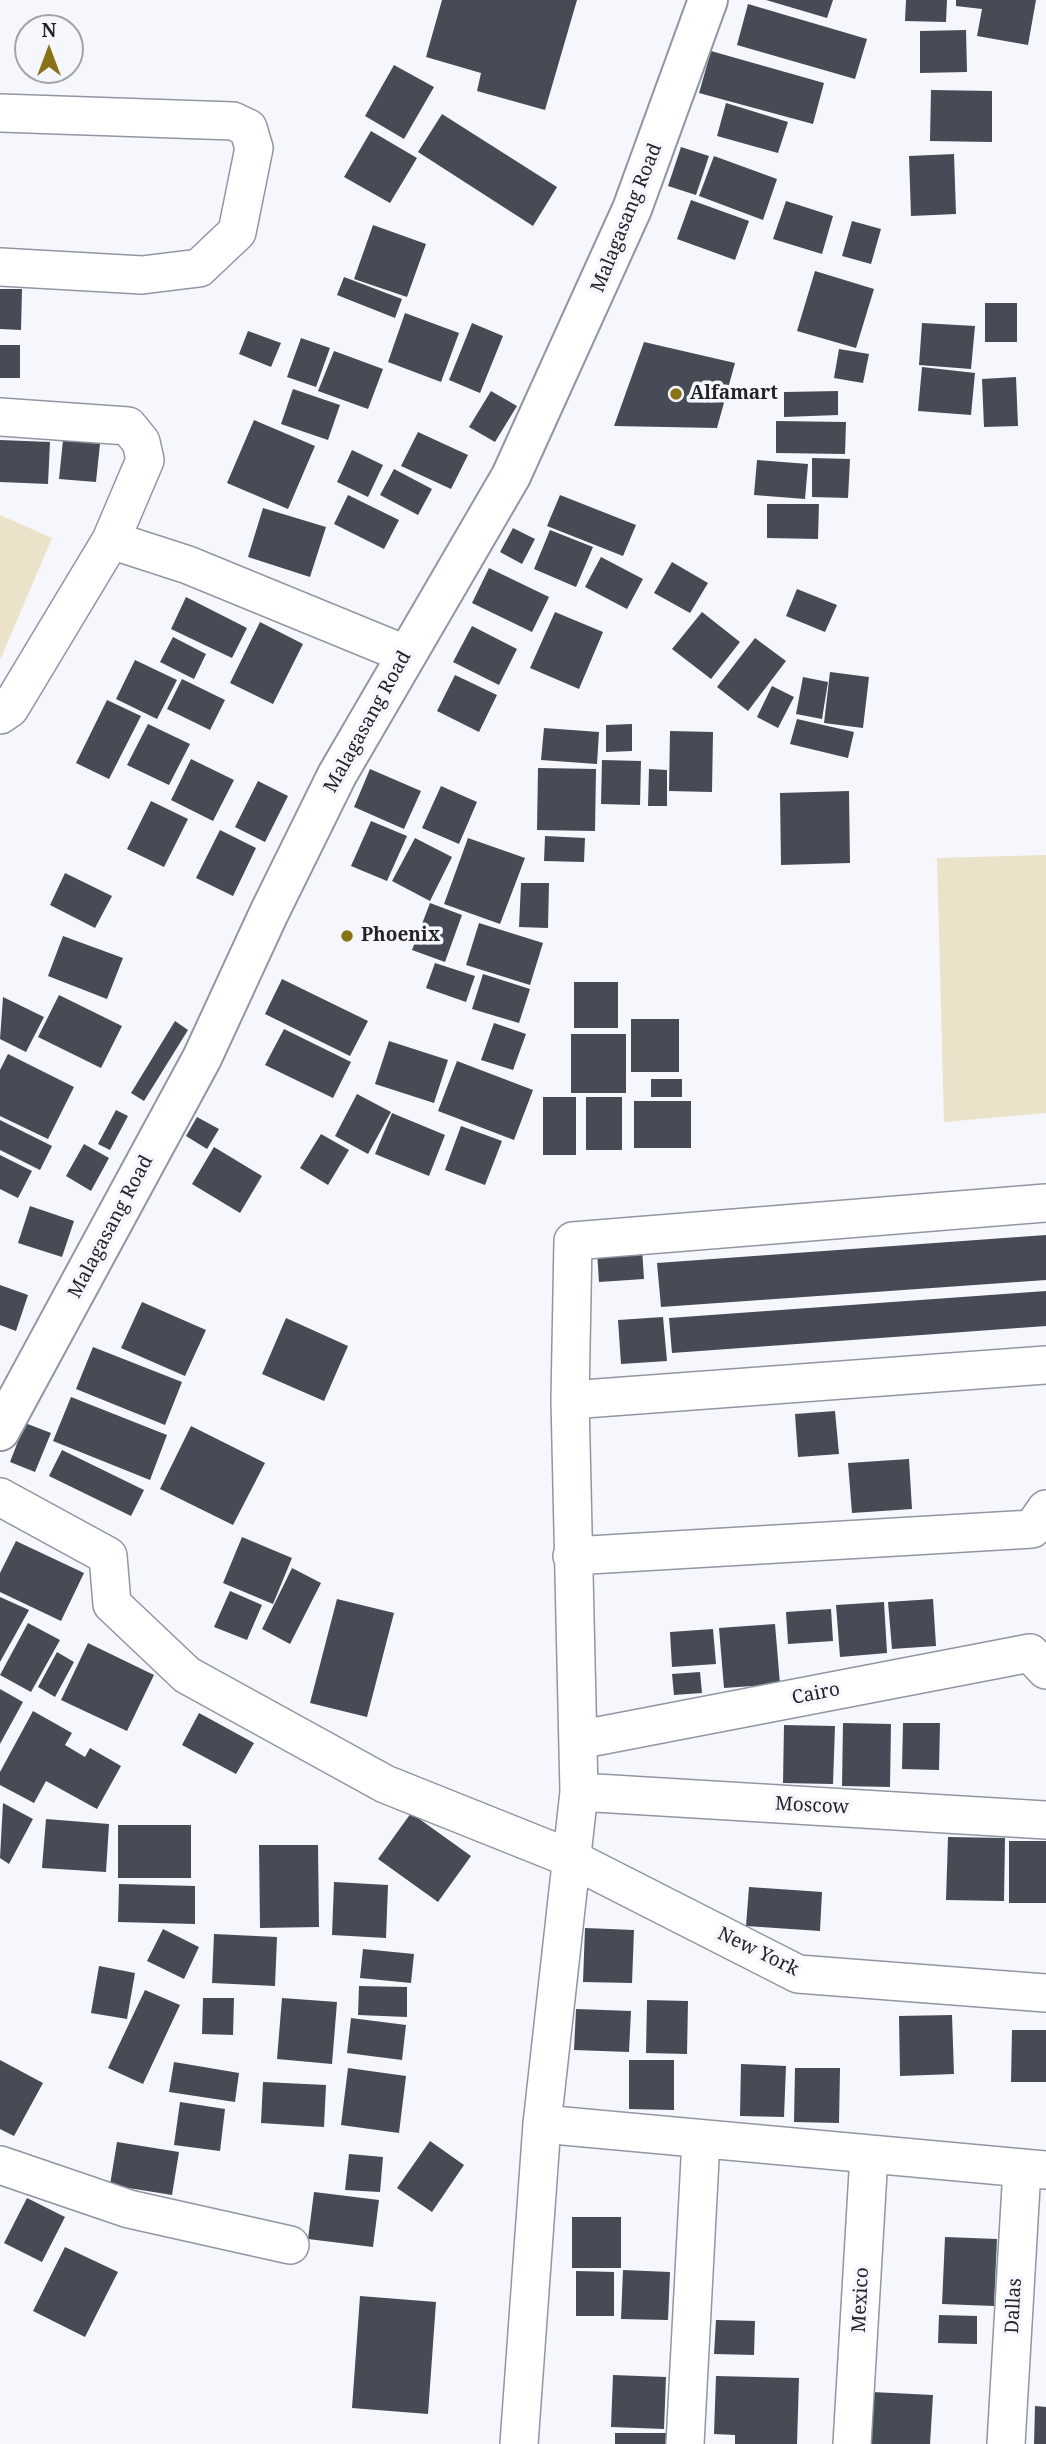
<!DOCTYPE html>
<html>
<head>
<meta charset="utf-8">
<style>
	body { margin:0 }
	#map { position:relative; width:1046px; height:2444px; overflow:hidden; background:#f5f7fd; font-family:"Noto Serif",serif }
	canvas { display:block }
	.north { position:absolute; left:14px; top:14px; width:70px; height:70px; box-sizing:border-box; background:#f5f7fd; border:2px solid #a1a3a8; border-radius:50%; rotate:0deg; font-size:19px; font-weight:700; line-height:28px; text-align:center; color:#222429 }
	.north::after { content:''; display:block; margin:auto; width:24px; height:32px; background:#8c7216; clip-path:polygon(50% 0,100% 100%,50% 72%,0 100%) }
</style>
</head>
<body>
<div id="map">
<canvas width="1046" height="2444"></canvas>
<div class="north">N</div>
</div>
<script>
const ctx = document.querySelector('canvas').getContext('2d');
ctx.lineJoin = 'round';
function paint(path, color) { ctx.fillStyle = color; ctx.fill(path, 'evenodd'); }
function strokePath(path, color, width, dash) { ctx.strokeStyle = color; ctx.lineWidth = width; ctx.lineCap = dash ? 'butt' : 'round'; ctx.setLineDash(dash || []); ctx.stroke(path); }
function drawText(font, color, halo, rows, align = 'center') {
  ctx.font = font + ' "Noto Serif",serif'; ctx.lineWidth = 7; ctx.setLineDash([]); ctx.textBaseline = 'middle'; ctx.strokeStyle = halo; ctx.fillStyle = color; for (const [text, x, y, turn = 0] of rows) {
    ctx.save(); ctx.translate(x, y); ctx.rotate((+turn || 0) * Math.PI / 180); ctx.textAlign = isNaN(turn) ? turn : align; if (halo) ctx.strokeText(text, 0, 0); ctx.fillText(text, 0, 0); ctx.restore();
  }
}
paint(new Path2D(`
	M0 515 52 538 1 658H0Z
	M1046 855V1113L944 1122 937 858Z`), '#ebe3c9');
paint(new Path2D(`
	M442 0H577L545 110 477 91 481 73 426 57Z
	M766 0H833L827 18Z
	M906 0H947L946 22 905 21Z
	M956 0H1036L1028 45 977 36 982 9 956 6Z
	M748 4 867 39 855 79 737 45Z
	M966 30 967 72 920 73V31Z
	M711 51 824 83 813 124 699 93Z
	M394 65 434 87 404 139 365 116Z
	M931 90 992 91V142L930 141Z
	M726 103 788 122 778 153 717 136Z
	M442 114 557 187 533 226 418 152Z
	M371 131 417 158 390 203 344 177Z
	M681 147 709 156 696 195 668 186Z
	M954 154 956 214 911 216 909 156Z
	M714 156 777 179 763 220 699 196Z
	M691 200 749 221 735 260 677 239Z
	M786 201 833 216 822 254 773 239Z
	M852 221 881 229 871 264 842 256Z
	M373 225 426 244 407 297 354 279Z
	M815 271 874 289 856 348 797 331Z
	M344 277 402 299 395 318 337 295Z
	M0 289H22L21 330 0 329Z
	M985 303H1017V342H985Z
	M405 313 459 333 441 382 388 362Z
	M472 323 503 336 480 393 449 380Z
	M922 323 975 326 971 369 919 365Z
	M248 331 281 343 271 367 239 354Z
	M301 338 330 348 316 387 287 377Z
	M644 342 735 363 717 428 614 426Z
	M0 345H20V378H0Z
	M839 349 869 354 863 383 834 378Z
	M334 351 383 369 368 409 318 391Z
	M922 367 975 373 971 415 918 411Z
	M1016 377 1018 426 984 427 982 379Z
	M293 389 340 405 328 440 281 424Z
	M491 391 517 406 495 442 469 427Z
	M838 391V415L784 417V392Z
	M254 420 315 446 288 509 227 483Z
	M776 421 846 422 845 454 776 453Z
	M418 432 468 455 451 489 401 466Z
	M0 440 50 442 48 484 0 482Z
	M63 440 100 444 96 482 59 479Z
	M352 450 383 465 368 497 337 482Z
	M812 458 850 459 848 498 812 497Z
	M757 460 808 464 805 499 754 495Z
	M394 469 432 489 418 515 380 495Z
	M348 495 399 520 384 549 334 524Z
	M560 495 636 525 623 556 547 526Z
	M767 504H819L818 539 767 538Z
	M263 508 326 527 310 577 248 557Z
	M513 528 535 539 522 564 500 552Z
	M550 530 593 547 576 587 534 569Z
	M601 557 643 579 627 609 585 587Z
	M672 562 708 583 690 613 654 593Z
	M489 568 549 597 532 632 472 603Z
	M797 589 837 605 825 632 786 616Z
	M186 597 247 628 232 658 171 629Z
	M555 612 603 632 579 689 530 668Z
	M702 612 740 642 711 679 672 649Z
	M260 622 303 644 273 704 230 683Z
	M472 626 517 649 499 685 453 662Z
	M173 637 206 654 194 679 160 662Z
	M755 638 786 661 748 711 717 687Z
	M135 660 177 680 157 719 116 699Z
	M830 672 869 677 863 728 824 723Z
	M455 675 497 695 479 732 437 711Z
	M803 677 828 682 822 719 796 714Z
	M182 679 225 700 210 730 167 709Z
	M772 686 794 697 778 728 757 717Z
	M107 700 141 716 109 779 76 763Z
	M797 719 854 732 848 758 790 744Z
	M148 724 190 744 169 785 127 765Z
	M632 724V751L606 752V725Z
	M544 728 599 732 597 764 541 760Z
	M670 731 713 732 712 792 669 791Z
	M191 759 234 780 213 821 171 800Z
	M602 760 641 761 640 805 601 804Z
	M538 768 596 769 595 831 537 830Z
	M370 769 421 791 404 829 354 807Z
	M649 769 667 770V806H648Z
	M258 781 288 796 265 842 235 827Z
	M441 786 477 802 459 844 422 828Z
	M849 791 850 863 781 865 780 793Z
	M151 801 188 819 164 867 127 849Z
	M371 821 407 836 387 881 351 866Z
	M220 830 256 848 233 896 196 878Z
	M545 836 585 838 584 862 544 861Z
	M415 838 452 857 430 901 392 881Z
	M468 838 525 858 500 924 444 904Z
	M65 873 112 896 95 928 50 905Z
	M521 883H549L548 928 519 927Z
	M430 903 462 915 445 962 412 950Z
	M479 923 543 943 530 985 466 965Z
	M63 936 123 958 107 999 48 976Z
	M435 963 475 976 466 1002 426 988Z
	M483 974 530 989 519 1023 472 1009Z
	M282 979 368 1021 350 1056 265 1014Z
	M574 982H618V1028H574Z
	M59 995 122 1026 101 1068 38 1037Z
	M3 997 44 1017 26 1052 0 1039Z
	M631 1019H679V1072H631Z
	M175 1021 188 1030 144 1101 131 1093Z
	M494 1023 526 1034 513 1070 481 1060Z
	M284 1029 351 1062 333 1098 265 1065Z
	M571 1034H626V1093H571Z
	M389 1041 448 1060 434 1103 375 1084Z
	M8 1054 74 1087 48 1139 0 1116V1070Z
	M457 1061 533 1090 514 1140 438 1111Z
	M651 1079H682V1097H651Z
	M357 1094 391 1112 368 1154 335 1136Z
	M543 1097H576V1155H543Z
	M586 1097H622V1150H586Z
	M634 1101H691V1148H634Z
	M116 1110 128 1116 110 1150 98 1144Z
	M392 1113 445 1135 429 1176 375 1154Z
	M197 1117 219 1129 207 1149 186 1136Z
	M0 1120 52 1146 40 1170 0 1150Z
	M461 1126 502 1141 485 1185 445 1170Z
	M321 1134 349 1150 328 1185 300 1168Z
	M84 1144 109 1158 91 1191 66 1176Z
	M214 1147 262 1176 240 1213 192 1184Z
	M0 1155 32 1171 18 1198 0 1189Z
	M30 1206 74 1221 62 1257 18 1243Z
	M1046 1235V1280L661 1307 657 1263Z
	M642 1248 644 1279 599 1282 597 1251Z
	M0 1285 28 1295 16 1331 0 1325Z
	M1046 1291V1326L672 1353 669 1318Z
	M142 1302 206 1330 185 1376 121 1348Z
	M663 1317 667 1361 621 1364 618 1320Z
	M286 1318 348 1346 324 1401 262 1374Z
	M93 1347 182 1382 165 1425 76 1389Z
	M71 1397 167 1435 150 1480 53 1441Z
	M835 1411 839 1454 798 1457 795 1414Z
	M25 1423 51 1433 35 1472 10 1462Z
	M191 1426 265 1463 233 1525 160 1489Z
	M62 1450 144 1490 131 1516 49 1476Z
	M909 1459 912 1509 852 1513 848 1463Z
	M242 1537 292 1558 273 1604 223 1583Z
	M16 1541 84 1573 61 1621 0 1592V1573Z
	M292 1568 321 1583 290 1644 262 1629Z
	M230 1591 262 1605 247 1640 214 1627Z
	M0 1597 29 1610 0 1662Z
	M337 1599 394 1613 367 1717 310 1703Z
	M933 1599 936 1646 892 1649 888 1602Z
	M884 1602 887 1653 840 1657 836 1605Z
	M831 1609 833 1641 788 1644 786 1612Z
	M28 1623 60 1640 31 1692 0 1675Z
	M775 1624 780 1684 724 1688 719 1628Z
	M713 1629 716 1664 672 1667 670 1632Z
	M88 1643 154 1675 127 1731 61 1700Z
	M57 1652 74 1662 55 1697 38 1687Z
	M700 1672 702 1693 674 1695 672 1674Z
	M0 1689 23 1702 0 1744Z
	M33 1711 72 1733 65 1745 85 1757 90 1748 121 1766 97 1809 46 1781 34 1803 0 1785V1772Z
	M199 1713 254 1743 236 1774 182 1745Z
	M843 1723 891 1724 890 1787 842 1786Z
	M903 1723H940L939 1770 902 1769Z
	M784 1725 835 1726 833 1784 783 1783Z
	M3 1803 33 1819 9 1864 0 1858Z
	M411 1813 471 1856 438 1902 378 1859Z
	M46 1819 109 1824 106 1872 42 1868Z
	M118 1825H191V1878H118Z
	M948 1837 1005 1838 1004 1901 946 1900Z
	M1009 1841H1046V1903H1009Z
	M259 1845H318L319 1927 260 1928Z
	M334 1882 388 1885 386 1938 332 1935Z
	M119 1884 195 1886V1924L118 1922Z
	M749 1887 822 1892 820 1931 746 1926Z
	M585 1928 634 1930 632 1983 583 1982Z
	M163 1929 199 1947 184 1979 147 1961Z
	M214 1934 277 1937 275 1986 212 1983Z
	M363 1949 414 1954 411 1983 360 1978Z
	M99 1966 135 1973 127 2019 91 2013Z
	M359 1986 407 1987V2017L358 2015Z
	M145 1990 180 2005 143 2084 108 2068Z
	M203 1998H234L233 2035 202 2034Z
	M282 1998 337 2002 332 2064 277 2059Z
	M647 2000 688 2001 687 2054 646 2053Z
	M576 2009 631 2011 629 2052 574 2050Z
	M952 2015 954 2074 900 2076 899 2016Z
	M351 2018 406 2025 402 2060 347 2053Z
	M1012 2030H1046V2082H1011Z
	M0 2060 43 2083 14 2136 0 2129Z
	M629 2060H674V2110L629 2109Z
	M174 2062 239 2073 235 2102 169 2092Z
	M741 2064 786 2066 784 2117 740 2116Z
	M348 2068 406 2076 399 2133 341 2125Z
	M795 2068H840L839 2123 794 2122Z
	M263 2082 326 2085 324 2127 261 2123Z
	M180 2102 225 2109 220 2151 174 2145Z
	M430 2141 464 2165 432 2212 397 2188Z
	M117 2142 179 2152 172 2195 110 2185Z
	M349 2154 383 2157 380 2192 345 2190Z
	M314 2192 379 2200 373 2247 308 2239Z
	M27 2198 65 2217 42 2262 4 2243Z
	M572 2217H621V2268H572Z
	M945 2237 997 2239 994 2306 942 2304Z
	M65 2247 118 2272 85 2337 33 2311Z
	M623 2270 670 2272 668 2320 621 2319Z
	M576 2271 614 2272V2316H576Z
	M360 2296 436 2302 428 2414 352 2408Z
	M939 2315 977 2316V2344L938 2343Z
	M716 2320 755 2321 754 2355 714 2354Z
	M613 2375 666 2377 664 2429 611 2427Z
	M716 2376 799 2378 797 2444H735V2435L714 2434Z
	M872 2392 933 2395 930 2444H869Z
	M1035 2406 1046 2407V2444H1034Z
	M615 2433H669V2444H615Z`), '#464b56');
const street = new Path2D(`
	M0 113 233 121 248 128 254 148 237 232 199 268 142 275 0 267
	M0 417 128 426 141 442 145 460 111 540 10 708 0 715
	M111 540 188 565 405 654
	M570 1400 1046 1365
	M0 1497 108 1556 112 1604 187 1675 385 1784 570 1858 798 1974 1046 1993
	M572 1556 1032 1529 1046 1509
	M578 1740 1030 1653 1046 1670
	M579 1792 1046 1820
	M542 2124 1046 2170
	M0 2165 129 2209 290 2245
	M519 2444 542 2124 579 1792 570 1400 573 1241 1046 1203
	M685 2444 701 2140
	M852 2444 869 2155
	M1006 2444 1022 2169`);
const secondary = new Path2D(`
	M0 1431 202 1058 269 913 337 775 511 476 632 209 708 0`);
strokePath(street, '#9096a2', 40);
strokePath(secondary, '#9096a2', 42);
strokePath(street, '#fff', 37);
strokePath(secondary, '#fff', 38);
for (const [x, y, r, color] of [
	[676,394,7,"#8c7216"],
	[347,936,7,"#8c7216"]
]) { const dot = new Path2D(); dot.arc(x, y, r, 0, 2 * Math.PI); ctx.fillStyle = color; ctx.fill(dot); strokePath(dot, '#f5f7fd', 2.5); }
drawText('19px', '#222429', '#f5f7fd', [
	["Malagasang Road",627,218,-68],
	["Malagasang Road",368,722,-61],
	["Malagasang Road",111,1227,-62],
	["Cairo",816,1694,-11],
	["Moscow",812,1806,3],
	["New York",758,1952,26],
	["Mexico",861,2300,-87],
	["Dallas",1014,2306,-87]
]);
drawText('bold 19px', '#222429', '#f5f7fd', [
	["Alfamart",690,394],
	["Phoenix",361,936]
], 'left');
</script>
</body>
</html>
